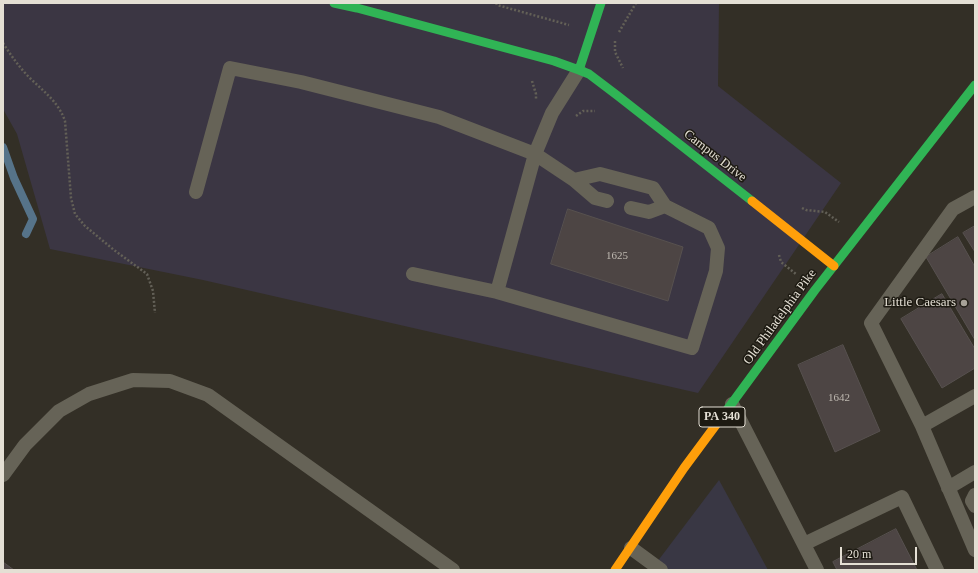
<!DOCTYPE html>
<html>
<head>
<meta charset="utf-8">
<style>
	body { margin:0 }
	#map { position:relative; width:978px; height:573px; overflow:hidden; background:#332f26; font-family:Georgia,serif }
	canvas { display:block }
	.frame { position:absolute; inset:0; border:4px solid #e4dfd4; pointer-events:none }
	.scale { position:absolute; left:840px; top:547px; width:77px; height:18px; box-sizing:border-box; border:2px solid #e4dfd4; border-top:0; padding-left:5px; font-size:12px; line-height:14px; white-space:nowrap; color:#e4dfd4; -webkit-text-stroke:3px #1d1a12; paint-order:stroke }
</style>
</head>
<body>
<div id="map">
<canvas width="978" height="573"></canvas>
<div class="frame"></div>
<div class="scale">20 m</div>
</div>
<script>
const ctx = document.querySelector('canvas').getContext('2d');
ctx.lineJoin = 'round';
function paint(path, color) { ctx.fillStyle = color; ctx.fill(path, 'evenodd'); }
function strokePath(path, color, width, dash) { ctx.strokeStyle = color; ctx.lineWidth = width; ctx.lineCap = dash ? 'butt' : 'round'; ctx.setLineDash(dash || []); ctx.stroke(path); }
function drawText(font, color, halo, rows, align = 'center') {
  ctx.font = font + ' Georgia,serif'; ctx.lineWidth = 3; ctx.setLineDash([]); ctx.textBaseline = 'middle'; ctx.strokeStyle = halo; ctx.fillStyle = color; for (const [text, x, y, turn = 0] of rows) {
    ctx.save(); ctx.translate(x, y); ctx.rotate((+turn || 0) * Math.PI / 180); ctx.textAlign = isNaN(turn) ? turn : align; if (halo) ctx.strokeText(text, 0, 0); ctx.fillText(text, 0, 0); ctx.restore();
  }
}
paint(new Path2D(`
	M719 480 768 570H651Z`), '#393744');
paint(new Path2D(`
	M3 3H719L718 86 841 183 698 393 203 280 50 249 17 134 3 109Z`), '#3b3643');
strokePath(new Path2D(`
	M3 147 14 178 33 219 26 234`), '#567389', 8);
const building = new Path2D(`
	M568 209 683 247 668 301 551 264Z
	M975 226V252L963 233Z
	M958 237 975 267V340L926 257Z
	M942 294 975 349V368L942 388 901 319Z
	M843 345 880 431 835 452 798 365Z
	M896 529 917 570H837L833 562Z
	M3 562 14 570H3Z`);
paint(building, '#4d4544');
strokePath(building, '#57514f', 1);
strokePath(new Path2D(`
	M496 3 497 5 569 25
	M619 32 636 3
	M615 41V52L623 68
	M3 43C10 54 17 64 26 74 40 89 58 100 65 121L71 198 75 214 85 226 114 250 147 274 153 291 155 313
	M532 81 536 94V99
	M576 116 583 111H595
	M802 208 806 210 825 212 839 222
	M779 255 781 262 796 274`), '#636057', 2.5, [2, 2]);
strokePath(new Path2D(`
	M574 180 595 198 607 201
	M196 192 230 68 301 82 439 117 535 154 574 180 600 174 653 188 665 206 709 228 718 248 716 271 692 348 497 292 535 154 552 113 579 70
	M631 208 649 212 665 206
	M413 274 497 292
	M975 396 922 426 975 550
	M732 404 817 570
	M922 426 871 323 953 209 975 197
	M3 475 25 445 59 411 89 394 133 380 170 381 208 395 453 570
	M948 488 975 472
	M975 495 972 501 975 506
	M804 544 902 497 937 570
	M631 548 661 570`), '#666357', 14);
strokePath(new Path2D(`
	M334 3 357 8 554 61 579 70
	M601 3 579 70 589 74 618 96 752 201
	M724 414 815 290 975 85`), '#30b455', 9);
strokePath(new Path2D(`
	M752 201 834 266
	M615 570 684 468 724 414`), '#ff9f0a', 9);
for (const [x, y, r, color] of [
	[964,303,4,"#a6a197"]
]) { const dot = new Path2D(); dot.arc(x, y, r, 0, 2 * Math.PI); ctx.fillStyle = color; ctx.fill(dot); strokePath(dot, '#1d1a12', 1.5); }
drawText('11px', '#beb8b0', null, [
	["1625",617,256],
	["1642",839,398]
]);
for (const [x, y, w] of [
	[722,417,46]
]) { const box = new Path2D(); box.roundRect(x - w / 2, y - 10, w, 20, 3); ctx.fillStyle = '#1d1a12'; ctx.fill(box); strokePath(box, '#e4dfd4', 1); }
drawText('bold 12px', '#e4dfd4', null, [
	["PA 340",722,417]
]);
drawText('13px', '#e4dfd4', '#1d1a12', [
	["Campus Drive",715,156,38],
	["Old Philadelphia Pike",780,317,-54]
]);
drawText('13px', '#e4dfd4', '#1d1a12', [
	["Little Caesars",956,303]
], 'right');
</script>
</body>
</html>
